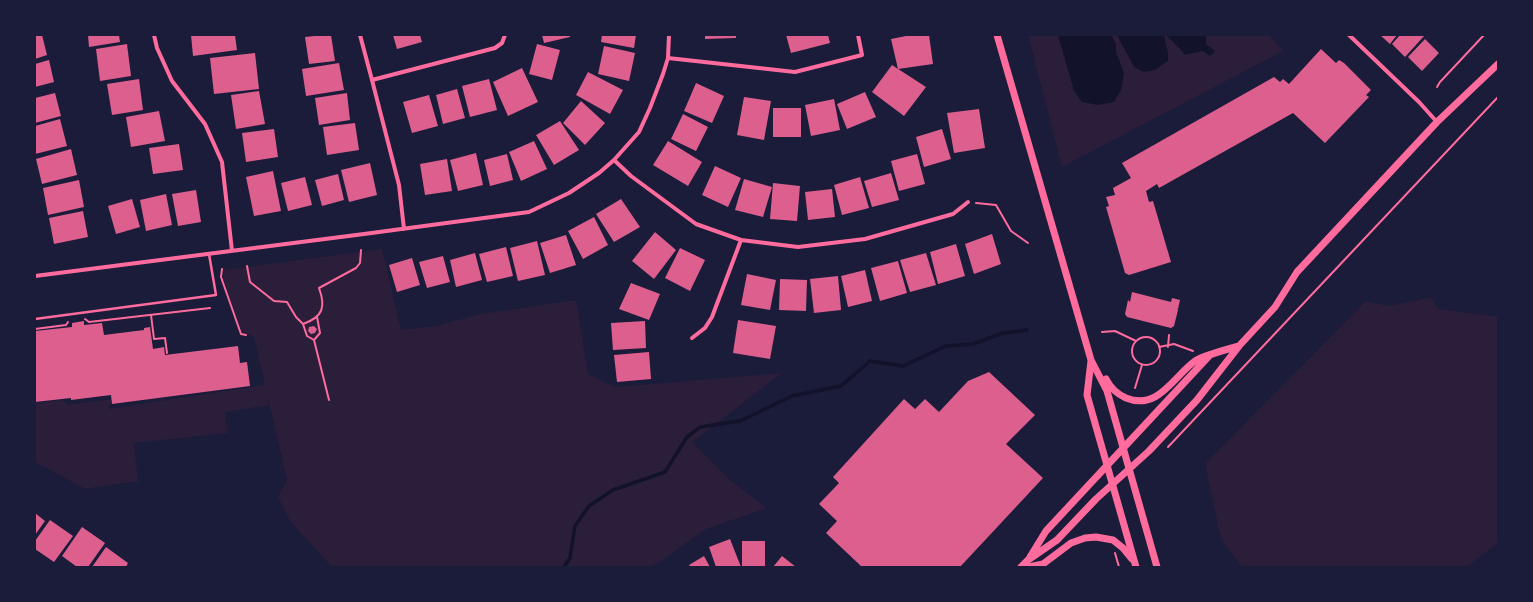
<!DOCTYPE html>
<html>
<head>
<meta charset="utf-8">
<style>
	body { margin:0 }
	#map { position:relative; width:1533px; height:602px; overflow:hidden; background:#1b1b3a; font-family:Signika,sans-serif }
	canvas { display:block }
	.frame { position:absolute; inset:0; border:36px solid #1b1b3a; pointer-events:none }
</style>
</head>
<body>
<div id="map">
<canvas width="1533" height="602"></canvas>
<div class="frame"></div>
</div>
<script>
const ctx = document.querySelector('canvas').getContext('2d');
ctx.lineJoin = 'round';
function paint(path, color) { ctx.fillStyle = color; ctx.fill(path, 'evenodd'); }
function strokePath(path, color, width, dash) { ctx.strokeStyle = color; ctx.lineWidth = width; ctx.lineCap = dash ? 'butt' : 'round'; ctx.setLineDash(dash || []); ctx.stroke(path); }
paint(new Path2D(`
	M1028 35H1269L1283 51 1062 167Z
	M382 249 401 330 437 326 480 314 576 300 588 374 615 387 782 373 692 442 730 480 767 508 706 529 652 567H332L290 521 278 497 287 480 267 394 269 405 225 412 228 433 134 443 138 482 122 483 85 489 37 463 35 459V403L63 400 68 405 112 399 108 409 265 385 254 337 241 331 224 280V270Z
	M1431 297 1438 309 1498 317V543L1466 567H1242L1221 539 1205 464 1366 301 1389 306Z`), '#2a1e3b');
paint(new Path2D(`
	M1058 35H1111L1116 44V52L1124 73 1121 90 1114 102 1098 105 1082 102 1074 91Z
	M1117 35H1164L1168 53V61L1155 70 1144 72 1134 67Z
	M1166 35H1206V44L1215 51 1210 56 1203 51 1184 55 1183 52Z`), '#12122b');
strokePath(new Path2D(`
	M564 567 570 558 575 526 589 506 613 490 665 472 687 437 700 427 740 421 792 396 841 386 870 361 903 366 946 346 973 344 1003 333 1027 330`), '#12122b', 3.5);
paint(new Path2D(`
	M35 35H42L47 55 35 59Z
	M88 35H119L120 42 89 47Z
	M191 35H235L237 50 193 56Z
	M324 35H331L335 61 309 64 305 37Z
	M393 35H420L422 42 397 49Z
	M542 35H570V37L544 43Z
	M602 35H636L634 48 601 42Z
	M705 35H736V38L705 39Z
	M786 35H828L830 43 791 53Z
	M911 35H929L933 64 898 69 891 39Z
	M1380 35H1397L1390 44Z
	M1400 35H1425L1405 57 1392 44Z
	M1425 39 1439 53 1422 71 1408 57Z
	M127 44 131 76 100 81 96 49Z
	M537 44 560 50 552 80 529 74Z
	M604 46 635 53 629 81 598 74Z
	M1321 49 1336 63 1339 60 1344 63 1371 90 1366 95 1369 97 1325 143 1293 113 1159 188 1157 184 1146 191 1149 202 1153 201 1171 262 1129 275 1125 273 1106 207 1109 206 1106 197 1115 195 1113 188 1131 178 1122 163 1274 77 1280 82 1283 79 1289 84Z
	M255 53 259 89 214 94 210 58Z
	M49 60 54 82 35 87V64Z
	M339 63 344 90 306 96 302 69Z
	M892 65 926 87 904 116 872 92Z
	M522 68 538 102 508 116 493 82Z
	M588 72 623 90 610 114 576 95Z
	M139 79 143 110 112 115 107 84Z
	M489 79 497 110 470 117 462 86Z
	M696 83 724 96 712 123 684 111Z
	M457 89 465 118 443 124 436 95Z
	M259 91 265 124 236 129 231 95Z
	M865 92 876 117 847 129 837 104Z
	M55 93 61 116 35 123V98Z
	M347 93 350 120 319 125 315 98Z
	M429 95 438 126 412 133 403 102Z
	M744 97 771 101 764 140 737 135Z
	M834 99 840 130 811 136 805 105Z
	M581 101 605 123 585 145 563 123Z
	M773 108H801V137H773Z
	M979 109 985 148 954 153 947 113Z
	M159 111 165 141 131 147 126 117Z
	M683 114 708 127 696 151 671 139Z
	M60 119 67 146 35 154V126Z
	M560 121 579 150 554 165 536 135Z
	M355 123 359 150 327 155 323 127Z
	M274 129 278 157 246 162 242 133Z
	M942 129 951 159 924 167 916 137Z
	M534 141 547 169 521 181 509 152Z
	M668 141 702 162 688 186 653 165Z
	M179 144 183 170 153 174 149 148Z
	M71 149 77 175 42 184 36 159Z
	M476 153 483 185 458 191 450 160Z
	M507 154 513 180 490 186 484 160Z
	M917 154 925 184 899 191 891 161Z
	M447 159 452 191 425 195 420 164Z
	M370 163 377 195 349 202 341 170Z
	M715 166 741 178 728 207 702 195Z
	M273 171 281 211 254 216 246 177Z
	M891 173 899 200 872 207 864 181Z
	M338 174 344 200 322 206 315 180Z
	M305 177 312 205 288 211 281 183Z
	M860 177 869 208 842 215 834 185Z
	M744 179 772 187 763 217 735 210Z
	M79 180 84 207 48 215 43 188Z
	M773 183 800 186 797 221 770 219Z
	M832 189 835 217 808 220 805 192Z
	M196 190 201 222 178 226 172 194Z
	M166 194 172 225 146 231 140 200Z
	M132 199 140 227 116 234 108 206Z
	M621 199 640 227 614 242 596 214Z
	M83 211 88 237 54 244 49 218Z
	M594 217 608 245 583 259 568 231Z
	M655 232 676 250 654 279 632 261Z
	M992 234 1001 264 974 274 965 244Z
	M566 235 576 265 550 273 540 243Z
	M537 241 545 275 518 281 510 248Z
	M956 244 965 276 938 284 930 252Z
	M506 247 513 276 487 282 479 254Z
	M680 248 705 260 690 291 665 278Z
	M475 253 482 280 456 287 450 260Z
	M926 253 936 285 910 292 900 260Z
	M443 256 450 282 427 288 419 262Z
	M412 258 420 285 397 292 389 265Z
	M898 261 907 293 880 301 871 268Z
	M865 270 872 301 848 307 841 276Z
	M747 274 776 280 770 310 741 305Z
	M838 276 841 310 814 313 810 279Z
	M780 279 807 280 806 311 779 310Z
	M631 283 660 294 649 320 619 309Z
	M1132 292 1171 302 1172 298 1180 300 1178 309 1177 308 1178 310 1174 326 1171 328 1127 317 1125 314 1128 300 1130 302Z
	M738 320 776 326 770 359 733 353Z
	M84 321V325L102 323 104 335 144 330V328L150 327 153 349 164 347 165 355 238 346 240 363 247 362 250 386 112 404 111 395 71 400V398L35 402V331L72 327V323Z
	M645 321 646 348 613 350 611 323Z
	M314 326 317 329 315 333 311 334 308 331 309 327Z
	M649 352 651 379 617 382 614 355Z
	M989 372 1035 415 1006 444 1043 478 960 567H862L826 533 837 521 819 504 839 483 833 477 904 399 915 409 925 399 939 412 968 381Z
	M35 513 45 521 35 535Z
	M50 520 73 536 54 562 35 549V541Z
	M82 527 105 543 88 567H77L62 556Z
	M730 539 741 567H716L709 547Z
	M742 541H765V567H742Z
	M106 547 128 563 126 567H92Z
	M704 556 710 567H690L689 565Z
	M782 556 796 567H773Z`), '#dd5f8e');
strokePath(new Path2D(`
	M1437 87 1440 82 1484 35
	M976 203 996 205 1011 231 1028 243
	M247 266 250 282 274 301 287 302 296 317 303 324C323 317 326 307 319 288L356 268 360 263 361 250
	M222 269 221 277 241 334 246 335
	M151 315 154 339 165 338 167 353
	M85 319 89 322 210 308
	M303 324 307 336 314 340 329 400
	M35 329 66 325 68 322
	M1102 332 1115 331 1136 341
	M1132 351a14 14 0 1 1 28 0a14 14 0 1 1-28 0Z
	M314 340 320 333 317 317
	M1159 347 1174 344 1193 351
	M1168 347 1169 335
	M1135 388 1142 365
	M1168 447 1498 97
	M1115 553 1119 567`), '#ff6b9d', 2);
strokePath(new Path2D(`
	M35 319 216 295 209 254`), '#ff6b9d', 2.5);
strokePath(new Path2D(`
	M154 35 157 48 172 81 205 124 222 162 232 251
	M360 35 372 80 495 48 502 43 505 35
	M1349 35 1419 102 1437 122
	M668 58 795 72 862 55 858 35
	M372 80 399 185 404 229
	M614 160 631 176 696 224 741 240 798 247 865 239 953 214 968 202
	M35 276 364 234 529 212 569 193 599 173 614 160 639 132 650 108 663 74 668 58 669 35
	M692 338 705 328 712 317 741 240`), '#ff6b9d', 4);
strokePath(new Path2D(`
	M997 35 1091 360 1107 391 1157 567
	M1091 361 1087 395 1136 567
	M1106 379C1110 387 1117 394 1126 398 1158 411 1173 377 1195 361 1203 356 1228 349 1239 346
	M1030 557 1046 531 1209 356
	M1021 567 1028 560 1057 540 1096 499 1149 451 1197 400 1239 346 1275 307 1297 272 1437 122 1498 64
	M1029 567 1043 564 1071 543 1085 538 1096 537 1113 540 1123 548 1132 559`), '#ff6b9d', 7);
</script>
</body>
</html>
